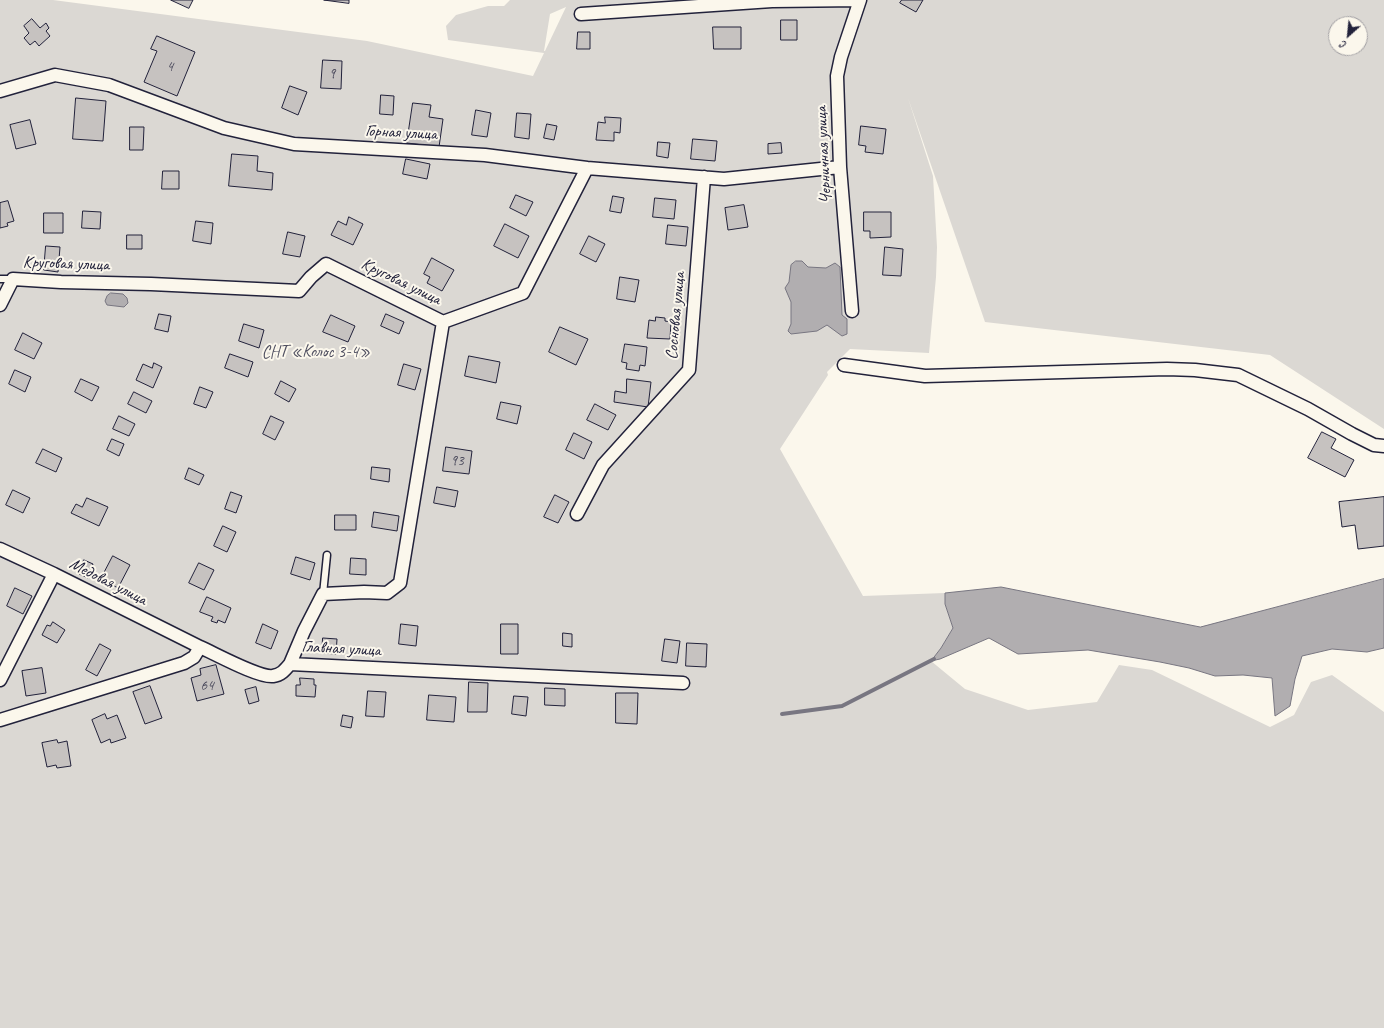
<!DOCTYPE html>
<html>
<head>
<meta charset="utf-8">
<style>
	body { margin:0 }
	#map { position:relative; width:1384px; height:1028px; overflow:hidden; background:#fbf7ec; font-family:Caveat,sans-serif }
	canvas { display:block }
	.north { position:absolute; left:1328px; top:16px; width:40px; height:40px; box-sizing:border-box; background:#fbf7ec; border:1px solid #a4a2a5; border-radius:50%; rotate:207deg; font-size:11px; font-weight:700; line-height:16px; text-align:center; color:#22223b }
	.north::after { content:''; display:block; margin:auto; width:14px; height:18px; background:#22223b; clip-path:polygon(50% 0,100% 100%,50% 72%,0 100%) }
</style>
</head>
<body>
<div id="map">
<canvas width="1384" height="1028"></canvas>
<div class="north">С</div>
</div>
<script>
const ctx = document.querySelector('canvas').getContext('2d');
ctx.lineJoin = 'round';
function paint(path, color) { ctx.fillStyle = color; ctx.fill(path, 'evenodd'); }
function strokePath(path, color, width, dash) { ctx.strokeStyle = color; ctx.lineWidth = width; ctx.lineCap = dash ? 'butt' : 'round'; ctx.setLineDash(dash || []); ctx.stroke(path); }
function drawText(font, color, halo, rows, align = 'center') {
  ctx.font = font + ' Caveat,sans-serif'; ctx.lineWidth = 4; ctx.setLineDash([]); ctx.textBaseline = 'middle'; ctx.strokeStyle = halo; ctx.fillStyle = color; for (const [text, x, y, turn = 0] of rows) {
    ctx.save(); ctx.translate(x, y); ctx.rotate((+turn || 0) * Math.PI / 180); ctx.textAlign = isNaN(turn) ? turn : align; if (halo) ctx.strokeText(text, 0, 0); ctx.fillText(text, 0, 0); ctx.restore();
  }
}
paint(new Path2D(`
	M0 0H53L367 41 533 76 544 53 448 40 446 26 456 15 488 6H504L510 0H1384V429L1270 355 985 322 908 98 933 176 937 247 936 277 929 353 850 349 827 372 828 375 780 449 863 596 945 593V604L953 628 941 648 931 661 965 689 1028 710 1097 702 1119 665 1152 670 1270 727 1294 715 1311 682 1332 675 1384 712V1028H0ZM566 7 545 51H544L550 14ZM1336 24H1360V48H1336Z`), '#dbd8d3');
const water = new Path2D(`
	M796 261H802L808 267 826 268 835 263 840 267 842 315 847 319V334L842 336 827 325 817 331 791 334 788 331 791 324V302L785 288 789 282 791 265Z
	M111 293 123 294 127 298 128 303 124 307 107 305 105 301 107 296Z
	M1384 579V648L1367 652 1332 649 1302 656 1295 679 1290 706 1275 716 1272 678 1243 675 1215 676 1189 668 1160 662 1088 650 1018 654 989 638 940 659 931 661 941 648 953 628 945 604V593L1001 587 1200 627Z`);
paint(water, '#b1aeb0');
strokePath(water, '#787681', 1);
strokePath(new Path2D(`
	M782 714 842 706 934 659`), '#787681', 4);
const building = new Path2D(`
	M171 0H193L189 8Z
	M324 0H349V3Z
	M902 0H923L916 12 900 3Z
	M32 19 40 28 46 23 49 28 46 31 50 36 39 46 35 41 30 45 24 38 29 33 24 26Z
	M781 20H797V40H781Z
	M713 27H741V49H714Z
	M578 32H590V49H577Z
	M157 36 195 52 177 96 144 82 157 51 151 49Z
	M323 60 342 61 341 89 321 88Z
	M290 86 307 92 298 115 282 108Z
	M381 95 394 96 393 115 380 114Z
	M76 98 106 101 103 141 73 139Z
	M413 103 431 105 429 117 443 119 439 147 407 143Z
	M476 110 491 113 487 137 472 135Z
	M517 113 531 114 529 139 515 137Z
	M605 117 621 118 620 133 614 132V141L596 140 598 122 605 123Z
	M30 120 36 144 16 149 10 125Z
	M547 124 557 126 554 140 544 138Z
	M861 126 886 129 883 154 865 152 866 146 859 145Z
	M130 127H144L143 150H130Z
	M693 139 717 141 715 161 691 159Z
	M658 142 670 143 668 158 657 156Z
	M781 143 782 153 768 154V144Z
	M232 154 258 156 257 171 273 173 272 190 229 186Z
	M406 159 430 164 427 179 403 174Z
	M163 171H179V189H162Z
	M516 195 533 202 526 216 510 208Z
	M613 196 624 198 621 213 610 211Z
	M655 198 676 200 674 219 653 217Z
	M8 201 14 221 7 223 8 226 0 228V203Z
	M744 205 748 227 728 230 725 208Z
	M83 211 101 212 100 229 82 228Z
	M864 212H891V237L870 238V231H864Z
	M44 213H63V233H44Z
	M349 217 363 224 353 245 331 235 338 221 346 225Z
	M196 221 213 223 211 244 193 241Z
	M505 224 529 236 518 258 494 246Z
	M668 225 688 227 686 246 666 244Z
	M288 232 305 236 300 257 283 254Z
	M127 235H142V249H127Z
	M589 236 605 244 596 262 580 254Z
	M46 246 60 247 58 272 44 270Z
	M885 247 903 249 901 276 883 275Z
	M432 258 454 270 442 291 427 283 430 277 424 274Z
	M620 277 639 280 635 302 617 299Z
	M159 314 171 316 168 332 155 329Z
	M386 314 404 322 399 334 381 326Z
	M331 315 355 326 348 342 323 332Z
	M656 317 665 318V321L671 322 670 339 647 338 649 320 655 321Z
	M244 324 264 330 259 348 239 341Z
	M560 327 588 339 576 365 549 352Z
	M23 333 42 343 34 359 15 350Z
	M625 344 647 347 645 366 640 365 639 371 626 369 627 363 622 362Z
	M230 354 253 362 248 377 225 368Z
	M469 356 500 362 496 383 465 376Z
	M154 363 162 367 153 388 136 380 143 364 152 368Z
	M404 364 421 369 415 390 398 385Z
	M15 370 31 377 25 392 9 384Z
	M81 379 99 387 92 401 75 392Z
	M627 379 651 382 648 407 614 402 615 391 626 393Z
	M281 381 296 389 289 402 275 394Z
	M200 387 213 392 206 408 194 404Z
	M134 392 152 401 146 413 128 404Z
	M501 402 521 406 517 424 497 419Z
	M595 404 616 415 608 430 587 420Z
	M119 416 135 424 129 436 113 429Z
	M271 416 284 422 275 440 263 434Z
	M1322 432 1336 439 1331 448 1354 460 1345 477 1308 458Z
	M574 433 592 442 584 459 566 450Z
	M112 439 124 444 119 456 107 450Z
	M446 447 472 451 469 474 443 471Z
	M43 449 62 458 56 472 36 463Z
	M372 467 390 469 389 482 371 479Z
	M189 468 204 475 199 485 185 479Z
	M437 487 458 491 455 507 434 503Z
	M13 490 30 498 23 513 6 505Z
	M231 492 242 496 236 513 225 509Z
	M555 495 569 502 558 523 544 517Z
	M1384 497V546L1358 549 1355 525 1342 527 1339 502Z
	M87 498 108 507 99 526 71 513 76 504 82 507Z
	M374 512 399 516 397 531 372 527Z
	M335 515H356V530H335Z
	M223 526 236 532 227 552 214 546Z
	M113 556 130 565 118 588 101 579Z
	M296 557 315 563 310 580 291 574Z
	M351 558 366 559V575L350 574Z
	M84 560 93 564 88 578 79 574Z
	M199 563 214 570 204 590 189 583Z
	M15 588 32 596 23 614 7 606Z
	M207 597 231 608 225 623 218 620 217 623 211 621 213 617 200 612Z
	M53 622 65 630 57 643 42 635 47 625 50 626Z
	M263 624 278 631 271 649 256 643Z
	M401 624 418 626 416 646 399 644Z
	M501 624H518V654H501Z
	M563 633 572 634V647L563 646Z
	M323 638 337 639 336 654 322 653Z
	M665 639 680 641 677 663 662 661Z
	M687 643 707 644 706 667 686 666Z
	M100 644 111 650 97 676 86 670Z
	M216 665 224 694 197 701 191 678 201 675 200 669Z
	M42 668 46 693 26 696 22 671Z
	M300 678 314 679V685H316L315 697 296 696V685H300Z
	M469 682 488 683 487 712H468Z
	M150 686 162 718 145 724 133 692Z
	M256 687 259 701 249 704 245 690Z
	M545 688 565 689V706L545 705Z
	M368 691 386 692 384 717 366 716Z
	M616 693H638L637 724 616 723Z
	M429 695 456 697 454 722 427 720Z
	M514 696 528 697 526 716 512 714Z
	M105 714 107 719 117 715 126 738 111 743 110 739 101 743 92 720Z
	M343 715 353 717 351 728 341 726Z
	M57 740 58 743 67 741 71 766 57 768 56 765 47 767 42 743Z`);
paint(building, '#c6c2c0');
strokePath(building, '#22223b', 1);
const service = new Path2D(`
	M0 279H13
	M323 594 327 555`);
const minor = new Path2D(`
	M581 14 772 1 860 0
	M0 91 55 75 109 85 224 128 294 144 485 155 587 168 523 293 443 322
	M587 168 724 179 840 167
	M0 305 13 279 61 282 151 284 299 291 311 277 326 264 443 322 400 583 387 593 364 592 323 594 304 631 290 664
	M852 311 840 167 837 76 841 57 860 0
	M844 365 925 376 1167 369 1195 370 1238 375 1308 409 1352 434 1374 445 1384 446
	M577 514 603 465 689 370 704 177
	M0 549 54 574 200 647
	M0 680 54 574
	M0 720 184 663 194 657 200 647C214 653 259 678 273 676 281 675 285 670 290 664L683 683`);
strokePath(service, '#22223b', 9);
strokePath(minor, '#22223b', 15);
strokePath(service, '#fbf7ec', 6);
strokePath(minor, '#fbf7ec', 12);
drawText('15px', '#4b4a5c', null, [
	["4",170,67],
	["9",332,74],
	["93",457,461],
	["64",207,686]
]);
drawText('17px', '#22223b', '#fbf7ec', [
	["Горная улица",401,133,3],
	["Черничная улица",824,155,-93],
	["Круговая улица",66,264,2],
	["Круговая улица",401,282,26],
	["Сосновая улица",676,316,-85],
	["Медовая улица",108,582,27],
	["Главная улица",341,649,3]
]);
drawText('17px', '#505061', '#fbf7ec', [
	["СНТ «Колос 3-4»",316,353]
]);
</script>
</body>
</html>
